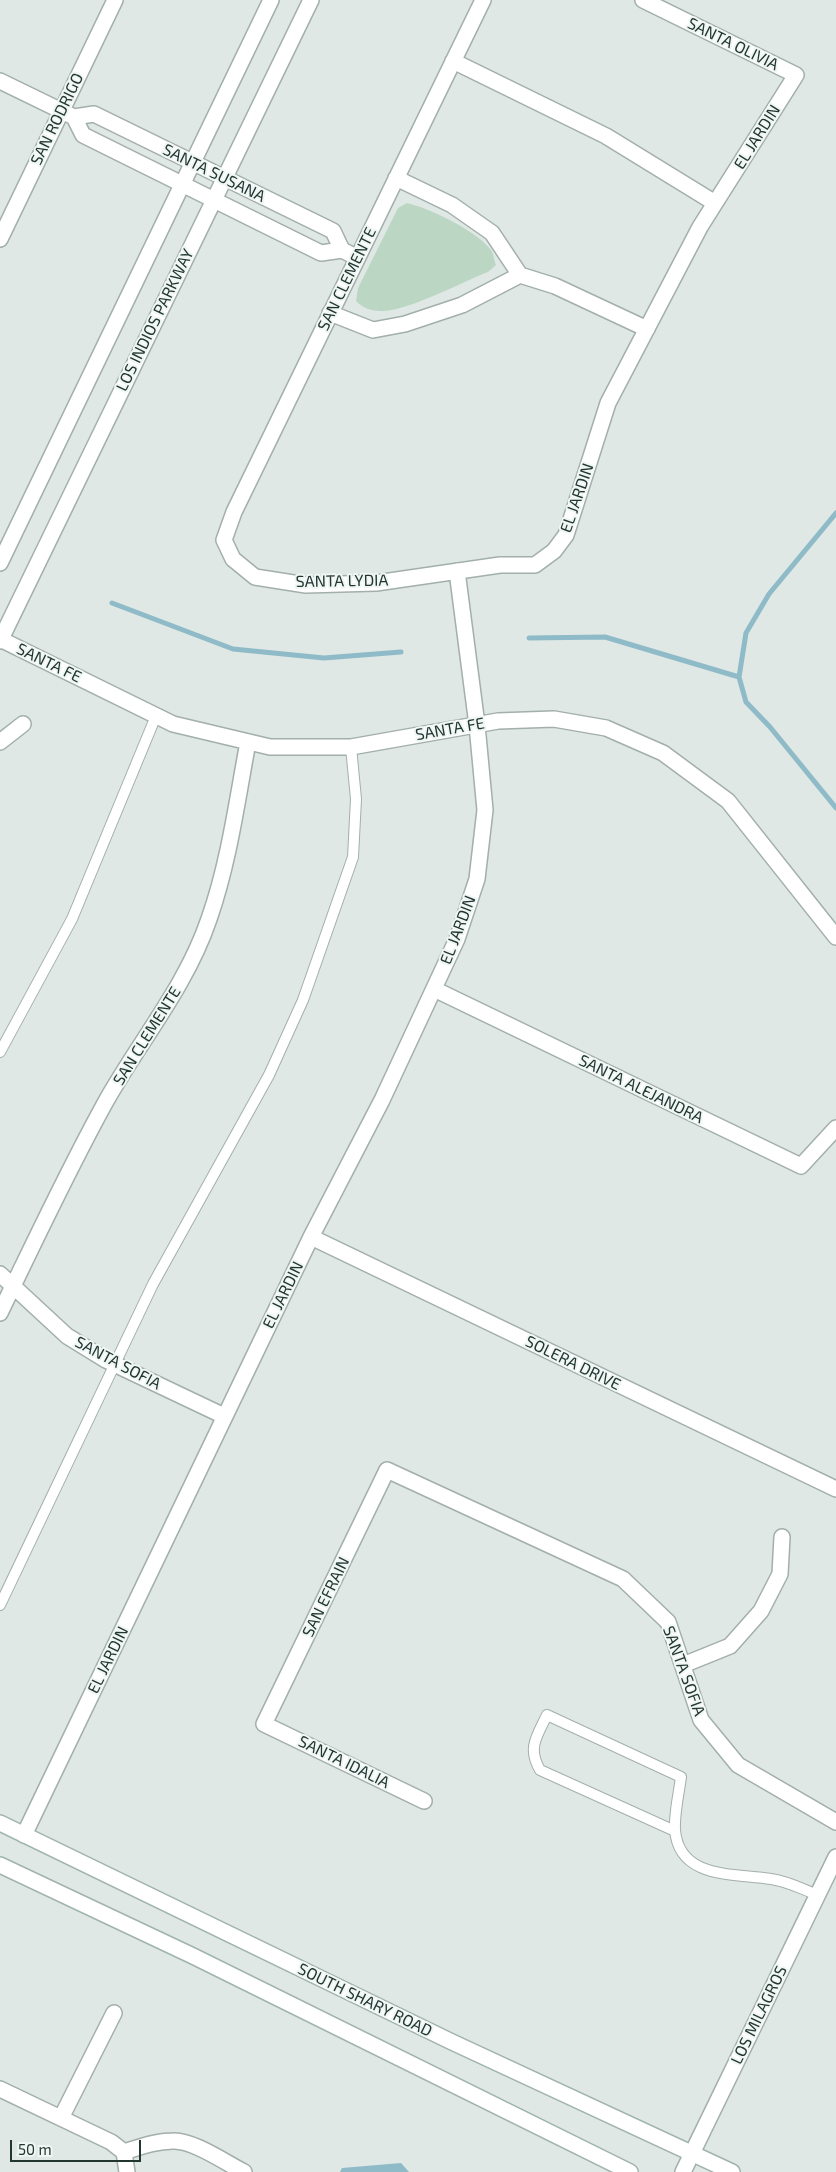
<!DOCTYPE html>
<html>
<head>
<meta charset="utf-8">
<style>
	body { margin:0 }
	#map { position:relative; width:836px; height:2172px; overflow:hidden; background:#dfe8e5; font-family:"Exo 2",sans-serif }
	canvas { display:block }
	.scale { position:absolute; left:10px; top:2140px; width:131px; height:22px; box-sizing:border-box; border:2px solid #223632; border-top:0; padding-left:6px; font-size:15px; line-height:18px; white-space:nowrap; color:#223632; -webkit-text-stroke:4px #eff6f3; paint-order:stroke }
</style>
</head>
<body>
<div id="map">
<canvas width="836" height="2172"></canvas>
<div class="scale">50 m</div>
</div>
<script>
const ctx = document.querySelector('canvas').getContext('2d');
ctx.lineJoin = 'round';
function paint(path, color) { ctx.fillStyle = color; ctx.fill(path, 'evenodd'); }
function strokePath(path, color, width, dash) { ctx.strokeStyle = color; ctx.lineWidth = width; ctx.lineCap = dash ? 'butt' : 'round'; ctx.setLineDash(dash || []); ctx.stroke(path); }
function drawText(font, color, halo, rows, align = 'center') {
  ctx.font = font + ' "Exo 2",sans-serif'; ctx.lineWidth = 4; ctx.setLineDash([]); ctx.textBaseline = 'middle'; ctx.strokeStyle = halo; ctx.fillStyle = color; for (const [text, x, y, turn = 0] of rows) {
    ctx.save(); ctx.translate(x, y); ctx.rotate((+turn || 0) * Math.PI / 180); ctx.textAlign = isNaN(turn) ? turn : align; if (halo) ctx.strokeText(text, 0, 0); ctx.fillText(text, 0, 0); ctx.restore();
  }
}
paint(new Path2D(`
	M407 203C429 208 477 231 491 250 494 254 494 261 496 265L488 272C462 282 406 312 381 311 371 311 363 308 356 301L358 288 398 208Z`), '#bbd7c4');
paint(new Path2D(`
	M401 2163 409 2172H340L342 2168Z`), '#8ebbc7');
strokePath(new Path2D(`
	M836 513 769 594 746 633 739 677 746 702 770 727 836 808
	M112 603 233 649 324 658 401 652
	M529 638 605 637 739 677`), '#8ebbc7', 5);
const service = new Path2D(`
	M0 1052 72 919 156 716
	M0 1605 153 1284 269 1075 303 1000 353 857 356 799 351 747
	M675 1831 540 1770C527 1748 537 1736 547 1715L681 1777C679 1793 674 1813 675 1830 679 1880 736 1873 771 1879 787 1881 802 1889 818 1895`);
const minor = new Path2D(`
	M483 0 234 512 224 540 233 559 255 577 306 585 376 583 500 565H535L554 551 566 535 608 403 700 227 796 75 643 0
	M453 61 606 136 715 203
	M0 81 74 117 94 114 333 231 342 250
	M74 117 83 135 321 253 342 250 350 254
	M396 178 452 205 492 233 520 275 555 286 647 329
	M0 239 115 0
	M330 313 373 330 405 324 462 305 520 275
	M0 639 173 724 270 747H351L498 721 554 719 606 728 663 753 728 801 836 937
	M0 742 23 724
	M434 989 801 1166 836 1128
	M311 1237 836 1489
	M0 1274 67 1336 106 1360 224 1416
	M0 1313C34 1243 67 1172 105 1103 139 1042 186 987 209 919 229 862 237 801 248 742
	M683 1665 730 1646 761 1611 780 1574 782 1537
	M424 1801 264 1724 387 1470 623 1579 668 1622 701 1720 738 1765 836 1822
	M24 1835 311 1237 382 1100 457 939 477 879 485 810 477 725 457 571
	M0 2089 111 2142 124 2152 127 2172
	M61 2118 114 2013
	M124 2152C140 2147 156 2141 173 2141 193 2140 226 2163 244 2172`);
const tertiary = new Path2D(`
	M0 563 271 0
	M0 641 311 0
	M683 2172 836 1857`);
const secondary = new Path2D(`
	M0 1823 452 2042 732 2172
	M0 1865 193 1956 630 2172`);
strokePath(service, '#a3afac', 12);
strokePath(minor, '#a3afac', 18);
strokePath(tertiary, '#a3afac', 18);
strokePath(secondary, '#a0b3ad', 18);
strokePath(service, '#fff', 10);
strokePath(minor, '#fff', 15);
strokePath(tertiary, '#fff', 15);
strokePath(secondary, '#fff', 15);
drawText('16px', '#223632', '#eff6f3', [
	["SANTA OLIVIA",733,44,26],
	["SAN RODRIGO",57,119,-64],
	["EL JARDIN",757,137,-58],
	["SANTA SUSANA",214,173,26],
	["SAN CLEMENTE",347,279,-64],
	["LOS INDIOS PARKWAY",155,320,-64],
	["EL JARDIN",577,498,-71],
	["SANTA LYDIA",342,581,-1],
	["SANTA FE",49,663,26],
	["SANTA FE",450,729,-10],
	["EL JARDIN",458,930,-69],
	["SAN CLEMENTE",147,1036,-58],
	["SANTA ALEJANDRA",641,1089,26],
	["EL JARDIN",283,1295,-64],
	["SANTA SOFIA",118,1363,28],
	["SOLERA DRIVE",573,1363,26],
	["SAN EFRAIN",326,1597,-64],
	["EL JARDIN",108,1660,-64],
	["SANTA SOFIA",684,1671,70],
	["SANTA IDALIA",344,1762,26],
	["SOUTH SHARY ROAD",365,2000,26],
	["LOS MILAGROS",759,2015,-64]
]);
</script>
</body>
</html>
